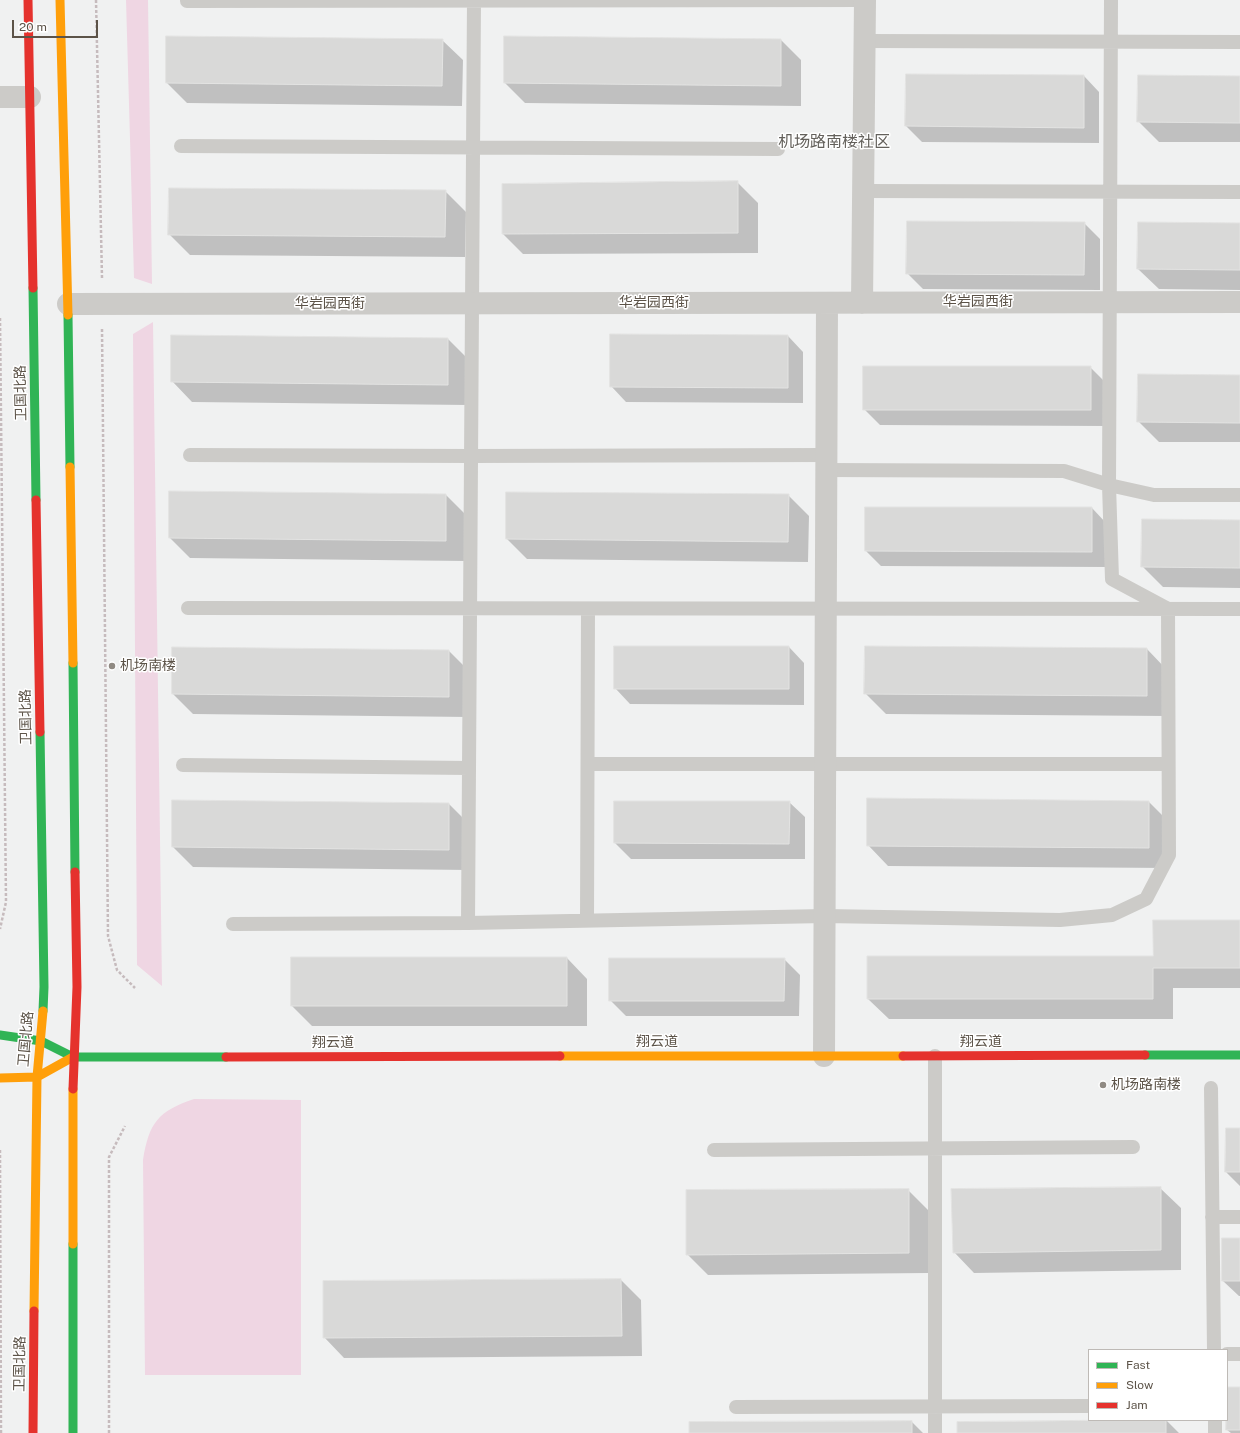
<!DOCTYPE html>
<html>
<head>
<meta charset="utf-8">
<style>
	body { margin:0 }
	#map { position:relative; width:1240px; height:1433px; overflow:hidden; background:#f0f1f1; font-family:"Public Sans",sans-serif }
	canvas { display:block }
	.legend { position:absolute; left:1088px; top:1349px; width:140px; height:72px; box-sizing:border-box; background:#fff; border:1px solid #bebab6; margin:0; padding:5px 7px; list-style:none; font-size:12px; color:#5c5348 }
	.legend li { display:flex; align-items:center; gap:8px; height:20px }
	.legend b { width:20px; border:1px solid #bebab6 }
	.scale { position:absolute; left:12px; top:20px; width:86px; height:18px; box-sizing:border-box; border:2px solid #5c5348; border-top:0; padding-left:5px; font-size:12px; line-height:14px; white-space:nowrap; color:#5c5348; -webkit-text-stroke:3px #fff; paint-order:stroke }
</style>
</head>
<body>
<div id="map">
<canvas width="1240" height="1433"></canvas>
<ul class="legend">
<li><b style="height:5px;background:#30b455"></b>Fast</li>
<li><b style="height:5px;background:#ff9f0a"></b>Slow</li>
<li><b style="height:5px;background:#e5322d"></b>Jam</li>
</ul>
<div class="scale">20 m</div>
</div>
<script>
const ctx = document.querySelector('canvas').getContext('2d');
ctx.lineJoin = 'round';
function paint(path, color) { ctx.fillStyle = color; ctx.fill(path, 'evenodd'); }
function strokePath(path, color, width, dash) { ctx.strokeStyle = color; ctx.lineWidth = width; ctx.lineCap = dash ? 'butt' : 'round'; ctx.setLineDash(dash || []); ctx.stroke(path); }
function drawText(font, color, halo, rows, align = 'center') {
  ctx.font = font + ' "Public Sans","Noto Sans SC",sans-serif'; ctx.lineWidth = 3; ctx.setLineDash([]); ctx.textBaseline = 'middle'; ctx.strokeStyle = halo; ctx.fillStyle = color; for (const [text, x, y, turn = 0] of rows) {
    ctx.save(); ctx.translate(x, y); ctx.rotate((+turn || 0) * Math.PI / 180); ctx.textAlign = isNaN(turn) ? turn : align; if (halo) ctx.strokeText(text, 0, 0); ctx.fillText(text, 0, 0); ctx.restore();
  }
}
paint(new Path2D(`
	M126 0H148L152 284 134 278Z
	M153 322 162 986 137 965 133 334Z
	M194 1099 301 1100V1375H145L143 1160C149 1123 158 1111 194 1099Z`), '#efd6e3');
paint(new Path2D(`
	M442 40 463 60 462 106 187 103 167 83Z
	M781 40 801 60V106L525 103 505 83Z
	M907 75 1084 76 1099 92V143L922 142 906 126Z
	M1240 77V142H1159L1138 121Z
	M737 182 758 203V253L523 254 503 234Z
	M445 191 466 212 465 257 190 255 169 234Z
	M1084 223 1100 239V290L923 289 907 273Z
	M1240 224V290L1159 289 1138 269Z
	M788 336 803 352V403L626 402 611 386Z
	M448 339 468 359V405L192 402 172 381Z
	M1090 367 1106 383V426L880 425 864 409Z
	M1240 376V442H1159L1138 421Z
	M446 495 466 515V561L190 558 170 538Z
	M788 495 809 516 808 562 527 559 507 539Z
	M1092 508 1107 524V567L881 566 866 551Z
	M1240 521V588L1163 587 1142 566Z
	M789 647 804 663V705L630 704 615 688Z
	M1147 649 1167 670V716L886 714 865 693Z
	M449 651 469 671V717L193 714 173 694Z
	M789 802 805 817V859H631L615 843Z
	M1149 802 1169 822V868L888 866 868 845Z
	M449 804 469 824V870L193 867 173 847Z
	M1240 921V988H1173V1019H889L868 999 1154 957Z
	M567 958 587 979V1026H312L292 1006Z
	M784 959 800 975 799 1016H626L610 1000Z
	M1240 1129V1186L1226 1172Z
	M1160 1188 1181 1208V1270L974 1273 954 1252Z
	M908 1190 929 1211V1273L708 1275 687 1254Z
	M1240 1239V1296H1239L1223 1281Z
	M621 1280 641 1300 642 1356 344 1358 324 1337Z
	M1240 1388V1433H1231L1227 1430Z
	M1166 1420 1179 1433H958Z
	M912 1422 923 1433H690V1423Z`), '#0003');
const building = new Path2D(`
	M166 36 443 39 442 86 166 83Z
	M504 36 781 39V86L504 83Z
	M906 74 1084 75V128L905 126Z
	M1138 75 1240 76V123L1137 122Z
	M738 181V233L502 234V184Z
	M169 188 446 190 445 237 168 235Z
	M907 221 1085 222 1084 275 906 274Z
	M1138 222 1240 223V270L1137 269Z
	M610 334 788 335V388L610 387Z
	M171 335 448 338V385L171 382Z
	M863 366H1091V410H863Z
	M1138 374 1240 375V423L1137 422Z
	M169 491 446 494V541L169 538Z
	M506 492 789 494 788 542 506 539Z
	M865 507H1092V552L865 551Z
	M1142 519 1240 520V568L1141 567Z
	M614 646H789V689H614Z
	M865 646 1147 648V696L864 694Z
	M172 647 449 650V697L172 694Z
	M867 798 1149 801V848L867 846Z
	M172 800 449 803V850L172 847Z
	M614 801H790L789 844 614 843Z
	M1153 920H1240V968H1153V999H867V956H1153Z
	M291 957H567V1006H291Z
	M609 958H785L784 1001H609Z
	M1226 1128H1240V1172H1225Z
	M1161 1187V1250L953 1253 951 1189Z
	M909 1189V1253L686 1255V1190Z
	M1222 1238H1240V1281H1222Z
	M621 1279 622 1336 323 1338V1281Z
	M1227 1387H1240V1430H1226Z
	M1166 1420V1433H957V1422Z
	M912 1421V1433H689V1422Z`);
paint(building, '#d9d9d8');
strokePath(building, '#e3e3e2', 1);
strokePath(new Path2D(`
	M96 0 102 278
	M0 318 6 902 0 929
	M102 329 108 936 117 970 135 988
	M0 1150 1 1433
	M109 1433V1157L125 1126`), '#c6bbbd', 2.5, [3, 2]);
strokePath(new Path2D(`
	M187 1 865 0
	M865 41 1240 42
	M181 146 778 149
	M864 191 1240 192
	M190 455 471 456 826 455
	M826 470 1064 471 1109 485 1111 0
	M188 608 1240 609
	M588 764H1168
	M183 765 469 768
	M587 920 588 609
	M468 923 825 916 1060 920 1112 915 1146 899 1169 855 1168 609 1112 579 1109 485 1154 495H1240
	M233 924 468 923 474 0
	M1211 1088 1214 1350
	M714 1150 1133 1147
	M1212 1217H1240
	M1227 1354H1240
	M736 1407 1089 1406
	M1215 1420V1433
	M935 1433V1056`), '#cccbc8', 14);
strokePath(new Path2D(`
	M0 97H30
	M862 303 865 0
	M68 304 1240 302
	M824 1056 827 303`), '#cccbc8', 22);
strokePath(new Path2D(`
	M33 288 36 500
	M68 315 70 467
	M73 663 75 872
	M40 732 44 987 43 1011
	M0 1035 41 1041 73 1057H226
	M1145 1055H1240
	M73 1244V1433`), '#30b455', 9);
strokePath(new Path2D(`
	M60 0 68 315
	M70 467 73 663
	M560 1056H903
	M0 1078 37 1077 73 1057
	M73 1089V1244
	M34 1311 37 1077 43 1011`), '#ff9f0a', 9);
strokePath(new Path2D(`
	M28 0 33 288
	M36 500 40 732
	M903 1056 1145 1055
	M226 1057 560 1056
	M73 1089 77 987 75 872
	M33 1433 34 1311`), '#e5322d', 9);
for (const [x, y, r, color] of [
	[112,666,4,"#908a83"],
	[1103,1085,4,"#908a83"]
]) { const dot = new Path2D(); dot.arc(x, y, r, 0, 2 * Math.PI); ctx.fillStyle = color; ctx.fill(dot); strokePath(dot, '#fff', 1.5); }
drawText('14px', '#5c5348', '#fff', [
	["华岩园西街",978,302],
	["华岩园西街",654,303],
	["华岩园西街",330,304],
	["卫国北路",21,393,-91],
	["卫国北路",26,717,-91],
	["卫国北路",26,1039,-85],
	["翔云道",657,1042],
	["翔云道",981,1042],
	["翔云道",333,1043],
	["卫国北路",20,1364,-89]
]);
drawText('14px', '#5c5348', '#fff', [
	["机场南楼",120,666],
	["机场路南楼",1111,1085]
], 'left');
drawText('16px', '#64615c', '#fff', [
	["机场路南楼社区",834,142]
]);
</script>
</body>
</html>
